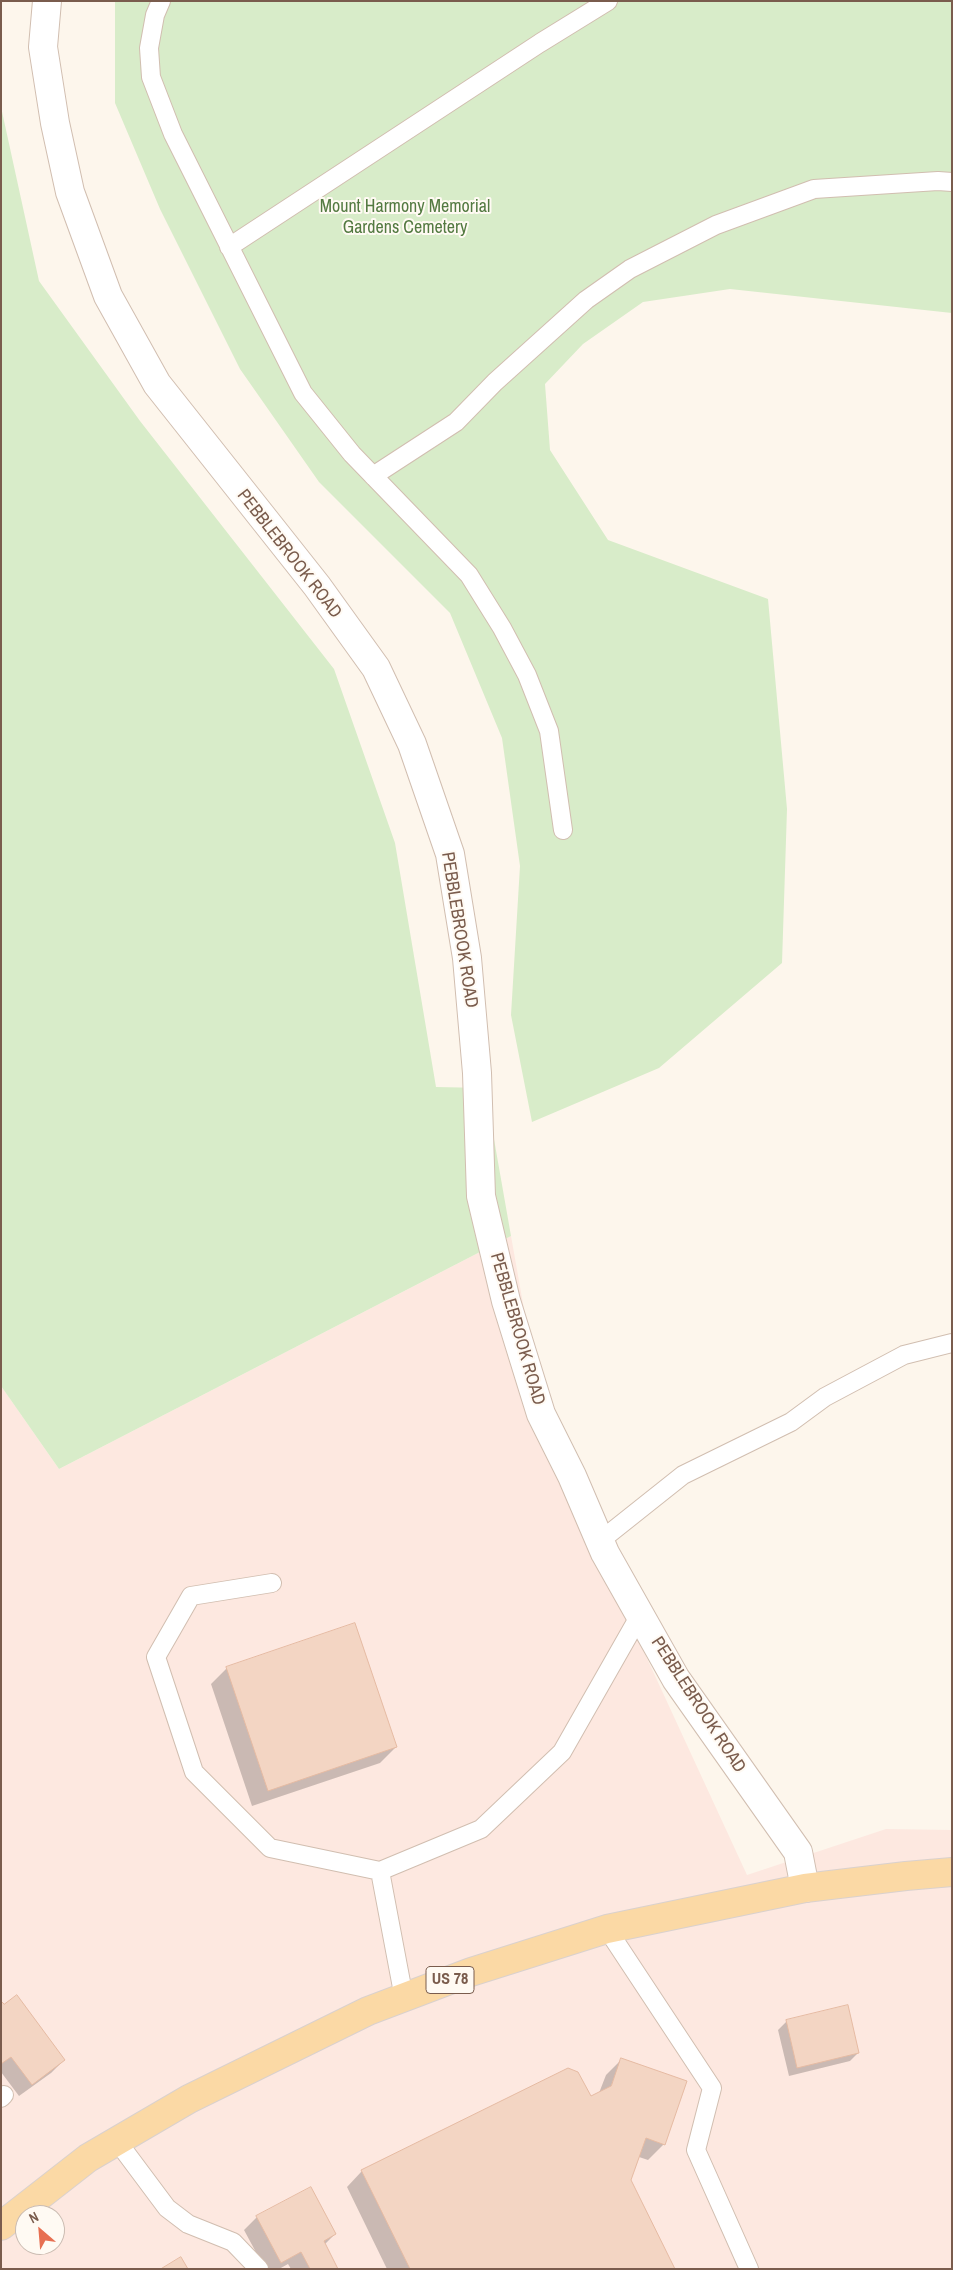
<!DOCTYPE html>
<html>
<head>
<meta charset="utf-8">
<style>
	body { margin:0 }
	#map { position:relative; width:953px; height:2270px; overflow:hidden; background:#fdf6ec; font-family:"Archivo Narrow",sans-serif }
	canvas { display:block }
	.frame { position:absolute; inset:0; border:2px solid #7a5c4d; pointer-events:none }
	.north { position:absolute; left:15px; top:2205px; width:50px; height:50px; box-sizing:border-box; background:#fffaf3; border:1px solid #cabbb1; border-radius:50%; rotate:333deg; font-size:14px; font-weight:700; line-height:20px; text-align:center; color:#7a5c4d }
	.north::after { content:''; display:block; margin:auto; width:18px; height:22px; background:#e76f51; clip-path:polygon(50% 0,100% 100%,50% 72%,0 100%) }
</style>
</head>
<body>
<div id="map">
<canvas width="953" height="2270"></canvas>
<div class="frame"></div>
<div class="north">N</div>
</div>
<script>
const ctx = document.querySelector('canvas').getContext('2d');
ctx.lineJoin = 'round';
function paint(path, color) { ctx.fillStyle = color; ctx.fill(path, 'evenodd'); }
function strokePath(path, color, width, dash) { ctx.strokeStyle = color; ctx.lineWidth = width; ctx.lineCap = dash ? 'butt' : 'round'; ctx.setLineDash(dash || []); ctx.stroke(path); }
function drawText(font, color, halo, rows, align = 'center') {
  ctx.font = font + ' "Archivo Narrow",sans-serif'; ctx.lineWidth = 4; ctx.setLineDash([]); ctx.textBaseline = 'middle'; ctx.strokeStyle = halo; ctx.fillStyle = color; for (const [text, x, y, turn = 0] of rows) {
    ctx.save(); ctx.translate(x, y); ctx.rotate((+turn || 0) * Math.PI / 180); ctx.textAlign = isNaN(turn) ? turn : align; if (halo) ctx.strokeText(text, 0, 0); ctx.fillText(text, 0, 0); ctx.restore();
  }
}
paint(new Path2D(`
	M511 1236 548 1444 747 1875 886 1829 952 1830V2269H1V1386L59 1469ZM25 2215H55V2245H25Z`), '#fde8e0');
paint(new Path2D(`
	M115 1H952V313L730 289 643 302 583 344 545 384 550 450 608 540 768 599 787 809 782 963 659 1068 532 1122 511 1015 520 866 502 738 450 613 319 482 240 369 160 209 115 103Z
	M1 107 39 281 140 421 334 669 395 843 436 1087 485 1088 511 1236 59 1469 1 1386Z`), '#d8ecc9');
paint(new Path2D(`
	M354 1625 396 1747 380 1763 252 1806 211 1684 226 1669Z
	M1 2003 64 2060 51 2073 19 2096 1 2072Z
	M787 2021 858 2053 850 2061 789 2076 778 2030Z
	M622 2059 664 2144 648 2160 639 2157 630 2180 674 2269H387L347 2187 362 2171 590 2098 599 2093 606 2075Z
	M257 2217 335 2234 324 2245 337 2269H291L288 2264 279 2269H265L244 2230Z`), '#0003');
const building = new Path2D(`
	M355 1623 397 1747 268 1791 226 1667Z
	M17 1995 65 2060 32 2085 11 2057 1 2064V2001L4 2004Z
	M848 2005 859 2053 797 2068 786 2020Z
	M621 2058 687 2081 665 2145 646 2138 631 2180 675 2269H410L361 2170 568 2068 578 2072 591 2096 611 2086Z
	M311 2187 336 2234 324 2241 338 2269H310L301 2252 281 2263 256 2216Z
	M181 2257 188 2269H161Z`);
paint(building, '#f3d5c3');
strokePath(building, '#e6bba3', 1);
const service = new Path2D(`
	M161 1 155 15 149 48 151 77 173 134 303 393 352 454 469 575 502 628 527 675 549 731 563 830
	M229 247 540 43 608 1
	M373 476 456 422 495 382 586 300 630 269 716 225 814 189 938 181 952 182
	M600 1541 683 1475 791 1422 825 1397 904 1355 952 1343
	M272 1583 191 1596 156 1657 194 1772 270 1848 380 1871
	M607 1929 712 2088 696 2150 749 2269
	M404 1998 380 1871 481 1829 562 1752 640 1615
	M1 2098 4 2095
	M117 2141 167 2208 188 2224 233 2242 259 2269`);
const tertiary = new Path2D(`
	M47 1 43 47 55 123 70 192 108 296 157 384 317 586 376 668 412 744 450 854 467 958 477 1073 481 1196 506 1301 541 1414 572 1476 605 1553 676 1679 798 1852 805 1888`);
const primary = new Path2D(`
	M1 2226 88 2158 189 2099 368 2011 471 1972 607 1929 805 1888 906 1876 952 1872`);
strokePath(service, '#d1beb0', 20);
strokePath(tertiary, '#d1beb0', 30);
strokePath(primary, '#dad1cd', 30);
strokePath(service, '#fff', 18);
strokePath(tertiary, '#fff', 28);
strokePath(primary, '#fbd9a5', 28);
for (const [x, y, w] of [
	[450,1980,48]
]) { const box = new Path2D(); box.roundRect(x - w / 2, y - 13.5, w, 27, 4); ctx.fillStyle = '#fffaf3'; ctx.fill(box); strokePath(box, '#7a5c4d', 1); }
drawText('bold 16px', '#7a5c4d', null, [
	["US 78",450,1980]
]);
drawText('18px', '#537a41', '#fffaf3', [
	["Mount Harmony Memorial",405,207],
	["Gardens Cemetery",405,228]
]);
drawText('18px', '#7a5c4d', '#fffaf3', [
	["PEBBLEBROOK ROAD",289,554,52],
	["PEBBLEBROOK ROAD",459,930,81],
	["PEBBLEBROOK ROAD",517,1329,74],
	["PEBBLEBROOK ROAD",698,1705,57]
]);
</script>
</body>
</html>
